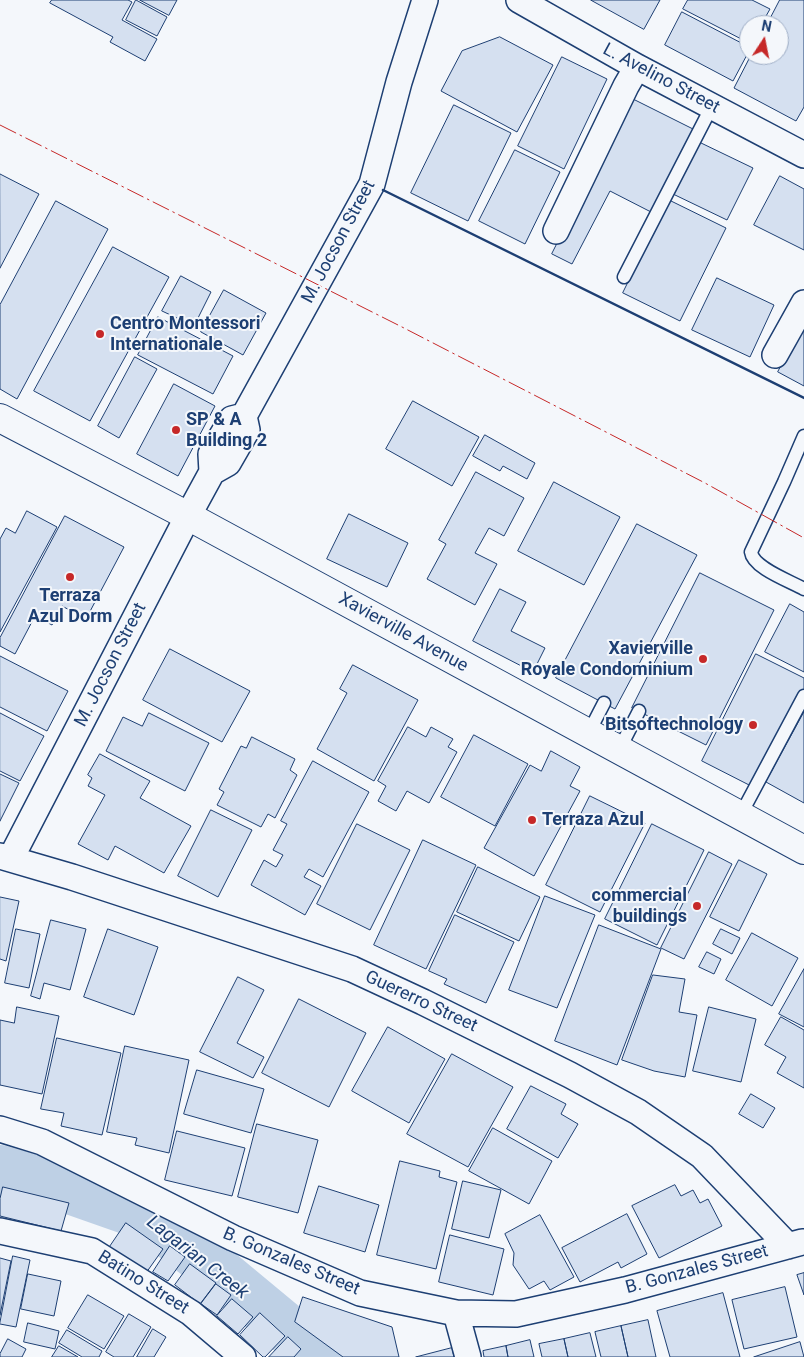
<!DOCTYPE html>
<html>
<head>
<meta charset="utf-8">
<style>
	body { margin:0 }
	#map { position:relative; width:804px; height:1357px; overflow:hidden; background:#f4f7fb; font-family:Roboto,sans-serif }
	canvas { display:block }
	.north { position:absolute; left:739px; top:15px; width:50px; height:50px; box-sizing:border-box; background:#f4f7fb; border:1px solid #9eadc5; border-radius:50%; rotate:11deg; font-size:14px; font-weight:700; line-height:20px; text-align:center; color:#1d3f73 }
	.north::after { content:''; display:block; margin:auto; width:18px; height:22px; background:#c62828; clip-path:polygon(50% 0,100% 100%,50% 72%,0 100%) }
</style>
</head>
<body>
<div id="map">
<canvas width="804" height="1357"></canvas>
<div class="north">N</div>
</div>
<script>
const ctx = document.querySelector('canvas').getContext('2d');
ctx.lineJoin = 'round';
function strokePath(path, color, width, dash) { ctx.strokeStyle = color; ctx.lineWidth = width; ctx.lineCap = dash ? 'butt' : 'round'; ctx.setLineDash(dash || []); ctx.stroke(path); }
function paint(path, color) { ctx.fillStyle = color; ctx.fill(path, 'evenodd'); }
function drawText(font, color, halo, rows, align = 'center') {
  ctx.font = font + ' Roboto,sans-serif'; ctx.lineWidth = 4; ctx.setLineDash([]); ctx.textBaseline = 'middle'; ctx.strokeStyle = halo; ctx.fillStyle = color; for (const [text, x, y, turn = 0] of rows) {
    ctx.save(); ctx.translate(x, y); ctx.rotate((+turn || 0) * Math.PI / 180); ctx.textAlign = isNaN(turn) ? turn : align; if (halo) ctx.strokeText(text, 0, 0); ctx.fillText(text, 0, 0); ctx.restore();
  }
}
strokePath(new Path2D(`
	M0 1170 75 1191 149 1217 215 1269 321 1357`), '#bed0e5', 50);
const building = new Path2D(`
	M52 0H128L132 2 122 20 157 39 145 61 110 42 113 37 50 3Z
	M136 0 167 17 157 36 126 20Z
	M140 0H177L169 15Z
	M591 0H660L644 29Z
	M688 0H752L770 9 761 25H749V43L683 9Z
	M780 0H804V107L796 121 734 88 751 55H779V25H767Z
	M682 12 749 47V51L733 81 665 45Z
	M500 37 553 65 517 132 441 91 462 51Z
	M562 57 607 79 564 169 518 146Z
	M631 98 693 129 651 212 610 191 572 264 552 254Z
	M454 105 511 133 468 221 411 193Z
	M699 142 753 168 727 220 673 194Z
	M515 150 560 172 525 244 479 221Z
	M0 174 39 194 0 268Z
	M780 176 804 189V250L754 225Z
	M669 200 726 228 680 321 623 293Z
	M56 201 108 229 17 399 0 389V305Z
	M113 247 169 277 90 421 34 391Z
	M181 276 211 292 194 326 162 311Z
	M717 278 774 305 750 357 692 330Z
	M224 290 266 313 243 355 201 332Z
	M158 317 233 356 213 394 138 355Z
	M804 323V386L778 372Z
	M135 357 157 369 119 438 98 426Z
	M174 384 215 406 178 476 137 454Z
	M413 401 479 437 452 486 386 449Z
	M485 435 535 463 527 479 503 466 500 471 473 456Z
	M476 472 524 498 504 536 489 528 475 553 497 564 475 605 427 579 446 544 439 540Z
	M554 482 620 517 584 585 518 551Z
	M27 511 57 527 0 632V539L6 528 15 533Z
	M349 514 408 543 387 587 327 559Z
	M65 516 124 547 86 619 62 606 52 625 35 616 15 654 0 646V638Z
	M637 524 697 555 615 709 556 678Z
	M700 573 774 610 706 745 632 708Z
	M500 589 526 602 511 631 545 648 533 672 473 641Z
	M790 604 804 612V672L765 652Z
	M170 649 250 691 222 742 143 700Z
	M756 654 804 678V689L753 787 702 761Z
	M0 656 68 691 47 731 0 707Z
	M353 665 418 700 374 781 317 749 347 693 340 689Z
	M804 712V803L766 782Z
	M0 713 44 736 20 781 0 771Z
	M149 713 209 743 185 791 106 751 123 717 142 726Z
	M408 727 426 737 431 727 453 739 448 747 457 752 429 803 407 791 396 811 378 801 386 786 378 781Z
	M474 735 528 764 495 826 441 797Z
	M252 737 295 759 290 770 297 775 275 818 268 814 261 827 217 805 224 792 219 789 241 746 246 748Z
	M551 751 580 767 570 786 580 791 534 876 484 848 530 765 541 771Z
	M100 754 150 781 140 798 191 826 164 873 115 846 108 860 78 844 105 795 88 786 92 778 88 775Z
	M313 761 369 792 323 877 309 869 304 877 321 886 305 915 251 885 264 860 276 867 283 855 273 850 287 824 281 821Z
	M0 774 19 783 0 821Z
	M590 796 645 823 600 912 546 885Z
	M211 810 252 830 218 897 178 876Z
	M357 824 410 850 370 930 317 904Z
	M652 824 704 850 657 945 605 919Z
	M423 840 476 865 426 969 374 945Z
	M709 852 732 864 684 959 661 948Z
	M739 860 767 874 739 931 710 917Z
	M478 867 540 897 519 941 457 912Z
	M545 896 595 915 557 1008 509 990Z
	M0 897 19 901 6 961 0 959Z
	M455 915 514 942 486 1003 444 984 447 979 429 971Z
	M51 920 86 929 70 990 44 983 40 999 31 996Z
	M599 925 661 949 617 1065 555 1041Z
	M16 929 40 934 29 988 5 983Z
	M108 929 158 947 134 1015 84 997Z
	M721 929 740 938 732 954 713 944Z
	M752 933 798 958 772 1006 726 980Z
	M707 952 721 959 714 974 699 967Z
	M804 969V1027L779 1014Z
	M653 975 685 979 679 1012 697 1015 685 1077 654 1071 622 1060Z
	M238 977 264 990 237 1043 264 1057 253 1078 200 1052Z
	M299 999 366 1033 329 1107 262 1073Z
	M17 1007 59 1016 42 1094 0 1085V1020L14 1023Z
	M709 1007 756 1019 741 1082 693 1071Z
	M781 1017 804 1030V1088L777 1073 786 1057 765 1045Z
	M388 1027 445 1059 409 1123 352 1091Z
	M57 1038 121 1053 102 1135 61 1126 64 1113 41 1109Z
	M125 1046 189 1060 169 1153 135 1145 137 1138 107 1132Z
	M452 1054 513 1087 468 1167 407 1134Z
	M197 1070 264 1089 251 1133 184 1114Z
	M531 1086 566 1104 561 1114 578 1124 558 1158 507 1129Z
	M751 1094 775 1108 763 1128 739 1114Z
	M257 1124 318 1140 298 1213 238 1197Z
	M493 1128 552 1161 529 1204 469 1171Z
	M177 1131 245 1148 232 1196 165 1180Z
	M400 1161 440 1171 439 1177 457 1182 436 1269 377 1255Z
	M463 1181 501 1190 489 1238 452 1229Z
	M675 1185 681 1196 693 1190 700 1203 708 1199 722 1226 659 1258 632 1206Z
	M319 1186 379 1205 365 1252 304 1233Z
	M3 1187 69 1203 61 1231 0 1216V1199Z
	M627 1214 647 1254 621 1268 618 1262 580 1282 562 1248Z
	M540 1215 574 1277 550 1290 544 1281 529 1289 513 1265 514 1253 505 1234Z
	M126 1223 163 1249 146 1273 109 1248Z
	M450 1235 504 1249 493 1295 439 1282Z
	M170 1246 185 1257 168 1281 153 1272Z
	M13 1256 30 1260 16 1327 0 1324Z
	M0 1258 11 1261 0 1315Z
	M190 1264 216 1283 200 1304 175 1285Z
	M804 1273V1295L797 1275Z
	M28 1274 61 1281 54 1316 21 1309Z
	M216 1284 231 1295 217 1315 201 1304Z
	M785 1287 797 1337 744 1349 732 1300Z
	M723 1293 740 1357H670L657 1311Z
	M88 1295 124 1316 104 1349 68 1328Z
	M303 1297 392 1327 399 1357H343L295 1322Z
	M232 1299 253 1317 238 1334 217 1316Z
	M260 1313 285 1336 265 1357H263L240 1335Z
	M129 1314 151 1327 133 1357H114L106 1352Z
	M648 1320 656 1357H628L621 1326Z
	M28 1323 59 1331 55 1349 24 1342Z
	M621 1326 628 1357H601L595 1332Z
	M153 1329 166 1337 154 1357H137Z
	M67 1330 102 1351 99 1357H82L59 1343Z
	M590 1333 596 1357H568L564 1339Z
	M288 1337 301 1349 294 1357H269Z
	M8 1339 26 1349 22 1357H0V1354Z
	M564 1339 568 1357H542L539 1344Z
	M530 1340 534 1357H508L506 1346Z
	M800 1342 804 1357H754Z
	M59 1346 78 1357H52Z
	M506 1346 508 1357H484L483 1351Z
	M452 1348 454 1357H416Z`);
paint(building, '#d5e0f0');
strokePath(building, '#1d3f73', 1);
const service = new Path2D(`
	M624 277 712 106
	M804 436 784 482 751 552C753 568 790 581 804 589
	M588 734 604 703
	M619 750 639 711
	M740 816 804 696`);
const minor = new Path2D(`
	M519 0 637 67 804 155
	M556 231 626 86 637 67
	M775 355 804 303
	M212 472 211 454 232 419 244 416
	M0 856 72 877 352 969 423 1002 570 1075 638 1112 702 1156 788 1246
	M11 858 188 516 212 472 228 463 247 430 244 416 372 184 399 82 425 0
	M0 1129 42 1142 233 1238 360 1293 456 1313 516 1314 625 1290 802 1242
	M0 1231 92 1251 191 1313 243 1357
	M456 1313 468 1357`);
const secondary = new Path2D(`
	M0 418 188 516 804 850`);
strokePath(service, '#1d3f73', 15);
strokePath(minor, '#1d3f73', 28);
strokePath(secondary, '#1d3f73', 30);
strokePath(service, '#f4f7fb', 12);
strokePath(minor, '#f4f7fb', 25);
strokePath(secondary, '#f4f7fb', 28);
strokePath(new Path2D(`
	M383 190 804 398`), '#1d3f73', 2.5);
strokePath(new Path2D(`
	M0 125 402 327 705 483 804 538`), '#c62828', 1, [18, 4, 2.5, 4]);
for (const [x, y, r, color] of [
	[100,334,5,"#c62828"],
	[176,430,5,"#c62828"],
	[70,577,5,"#c62828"],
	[703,659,5,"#c62828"],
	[753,725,5,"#c62828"],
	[532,820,5,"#c62828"],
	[697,906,5,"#c62828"]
]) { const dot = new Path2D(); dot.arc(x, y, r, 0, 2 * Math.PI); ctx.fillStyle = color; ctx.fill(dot); strokePath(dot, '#f4f7fb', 2); }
drawText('18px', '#1d3f73', '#f4f7fb', [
	["L. Avelino Street",661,79,28],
	["M. Jocson Street",339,242,-62],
	["Xavierville Avenue",403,633,29],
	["M. Jocson Street",111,665,-63],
	["Guererro Street",421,1002,25],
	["B. Gonzales Street",291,1262,23],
	["B. Gonzales Street",697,1270,-15],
	["Batino Street",143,1283,32]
]);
drawText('bold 18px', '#1d3f73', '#f4f7fb', [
	["Centro Montessori",110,324],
	["Internationale",110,345],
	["SP & A",186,420],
	["Building 2",186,441],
	["Terraza",70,596,"center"],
	["Azul Dorm",70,617,"center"],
	["Xavierville",693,649,"right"],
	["Royale Condominium",693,670,"right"],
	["Bitsoftechnology",743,725,"right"],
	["Terraza Azul",542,820],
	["commercial",687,896,"right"],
	["buildings",687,917,"right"]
], 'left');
drawText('italic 19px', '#1d3f73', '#f4f7fb', [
	["Lagarian Creek",197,1258,38]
]);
</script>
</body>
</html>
